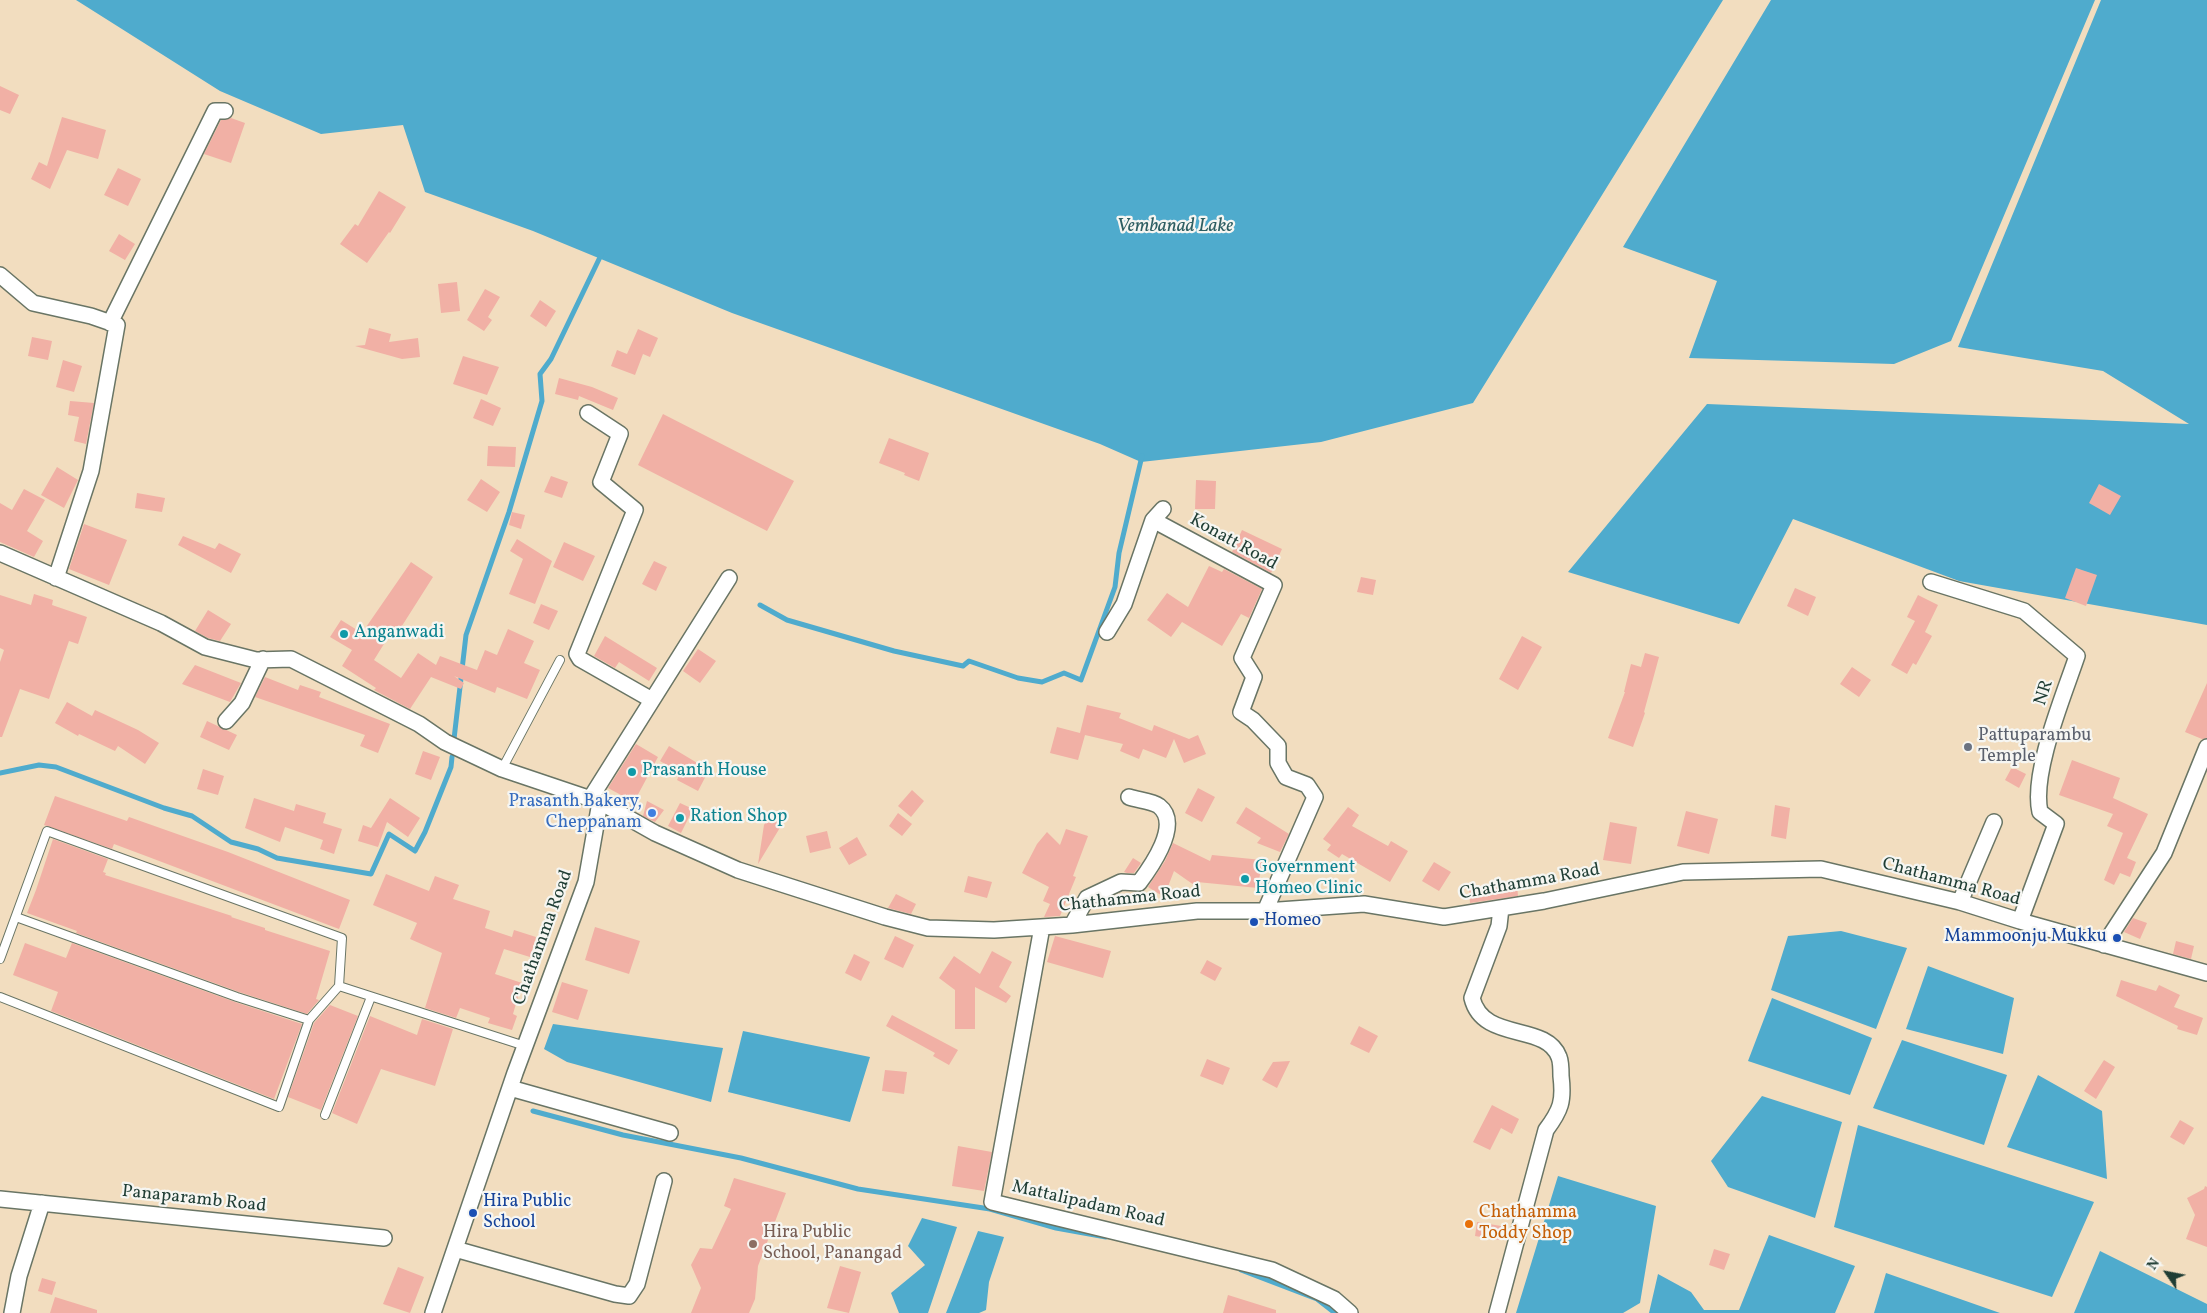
<!DOCTYPE html>
<html>
<head>
<meta charset="utf-8">
<style>
	body { margin:0 }
	#map { position:relative; width:2207px; height:1313px; overflow:hidden; background:#f2ddbf; font-family:Vollkorn,serif }
	canvas { display:block }
	.north { position:absolute; left:2142px; top:1248px; width:50px; height:50px; -webkit-text-stroke:4px #f6f6f2; paint-order:stroke; rotate:303deg; font-size:14px; font-weight:700; line-height:20px; text-align:center; color:#1f3d34 }
	.north::after { content:''; display:block; margin:auto; width:18px; height:22px; background:#1f3d34; clip-path:polygon(50% 0,100% 100%,50% 72%,0 100%) }
</style>
</head>
<body>
<div id="map">
<canvas width="2207" height="1313"></canvas>
<div class="north">N</div>
</div>
<script>
const ctx = document.querySelector('canvas').getContext('2d');
ctx.lineJoin = 'round';
function paint(path, color) { ctx.fillStyle = color; ctx.fill(path, 'evenodd'); }
function strokePath(path, color, width, dash) { ctx.strokeStyle = color; ctx.lineWidth = width; ctx.lineCap = dash ? 'butt' : 'round'; ctx.setLineDash(dash || []); ctx.stroke(path); }
function drawText(font, color, halo, rows, align = 'center') {
  ctx.font = font + ' Vollkorn,serif'; ctx.lineWidth = 4.5; ctx.setLineDash([]); ctx.textBaseline = 'middle'; ctx.strokeStyle = halo; ctx.fillStyle = color; for (const [text, x, y, turn = 0] of rows) {
    ctx.save(); ctx.translate(x, y); ctx.rotate((+turn || 0) * Math.PI / 180); ctx.textAlign = isNaN(turn) ? turn : align; if (halo) ctx.strokeText(text, 0, 0); ctx.fillText(text, 0, 0); ctx.restore();
  }
}
paint(new Path2D(`
	M76 0H1723L1473 403 1321 442 1141 462 1100 444 732 313 533 231 425 192 403 125 321 134 220 91Z
	M1771 0H2095L1951 341 1894 364 1689 358 1717 281 1623 247Z
	M2101 0H2207V625L1959 581 1793 519 1739 624 1568 572 1707 404 2189 424 2103 371 1958 347Z
	M1841 931 1907 948 1876 1029 1771 990 1788 936Z
	M1928 966 2014 998 2003 1054 1906 1029Z
	M1772 998 1872 1038 1850 1095 1748 1061Z
	M553 1024 723 1048 711 1102 567 1062 544 1049Z
	M743 1031 870 1057 850 1122 728 1092Z
	M1902 1040 2007 1075 1984 1145 1873 1108Z
	M2038 1075 2102 1111 2107 1179 2007 1147Z
	M1762 1096 1842 1122 1815 1218 1728 1187 1711 1161Z
	M1858 1125 2094 1202 2052 1297 1834 1227Z
	M1558 1176 1656 1206 1640 1303 1623 1313H1516Z
	M922 1218 957 1227 928 1313H899L891 1293 925 1265 908 1246Z
	M978 1231 1004 1237 989 1282 986 1310 979 1313H946Z
	M1769 1235 1855 1266 1835 1313H1649L1658 1274 1691 1292 1704 1310H1739Z
	M2100 1251 2207 1304V1313H2074Z
	M1886 1273 2000 1313H1874Z`), '#4fabcd');
strokePath(new Path2D(`
	M760 605 787 620 894 651 963 666 969 661 1018 678 1042 682 1064 673 1081 680 1115 587 1119 553 1142 456
	M454 739 466 635 509 512 542 401 540 374 551 359 602 253
	M0 773 39 765 56 767 164 808 192 816 231 842 258 849 277 858 371 874 389 834 415 851 425 832 451 767 452 757
	M533 1111 623 1135 741 1158 858 1189 990 1209 1056 1228 1106 1237
	M1241 1270 1317 1299 1335 1313`), '#4fabcd', 5);
paint(new Path2D(`
	M0 86 19 95 10 114 0 110Z
	M62 117 106 130 98 159 67 150 50 189 31 179 39 162 47 166Z
	M231 118 245 123 231 163 204 154 221 120Z
	M118 168 141 179 128 206 104 195Z
	M379 191 406 207 390 233 389 232 367 263 340 244 355 224 358 226Z
	M119 234 135 244 125 260 109 251Z
	M457 282 460 311 441 313 438 284Z
	M485 289 500 297 488 317 492 320 484 331 467 320Z
	M540 300 556 311 546 327 530 316Z
	M369 328 391 334 389 342 418 338 420 357 402 359 355 346 365 345Z
	M638 329 658 338 650 357 643 354 635 375 611 366 617 350 627 354Z
	M32 337 52 341 48 360 28 356Z
	M463 356 499 367 487 395 453 384Z
	M63 360 82 366 74 392 56 387Z
	M559 378 592 387 618 398 613 410 579 396 578 400 555 394Z
	M481 399 501 408 493 426 473 418Z
	M70 401 94 403 86 444 74 441 79 417 68 415Z
	M663 414 794 481 767 531 638 465Z
	M889 438 929 453 919 481 904 475 905 473 879 463Z
	M488 446 516 447 515 467 487 466Z
	M57 467 78 480 64 508 41 495Z
	M551 476 568 482 562 498 544 492Z
	M481 479 500 492 487 512 467 500Z
	M1196 480 1216 481 1215 509H1195Z
	M2099 484 2121 496 2110 515 2089 503Z
	M24 489 45 500 27 531 43 541 34 557 0 542V503L12 510Z
	M137 493 165 498 162 512 135 508Z
	M512 512 525 515 521 529 509 525Z
	M84 524 127 540 109 585 69 569Z
	M1242 530 1282 549 1271 573 1232 552Z
	M183 536 215 549 219 543 241 554 231 573 178 545Z
	M517 539 552 561 535 604 509 594 523 559 510 551Z
	M564 542 595 556 583 581 553 567Z
	M654 561 667 567 656 591 642 584Z
	M411 562 433 577 400 629 395 626 374 660 401 678 418 653 436 665 440 656 477 670 485 650 497 655 508 629 534 641 524 663 540 670 527 699 497 687 495 693 454 676 464 683 461 689 431 677 410 709 374 690 376 688 342 666 352 650 330 637 341 620 362 633Z
	M1209 566 1222 572 1224 569 1262 589 1249 618 1241 614 1222 646 1182 622 1171 637 1147 620 1167 593 1188 607Z
	M2076 568 2097 575 2086 606 2065 598Z
	M1361 577 1376 580 1373 595 1357 592Z
	M1795 588 1816 597 1808 616 1787 606Z
	M34 594 53 600 52 605 87 617 78 644 69 641 49 699 20 689 2 737H0V662L4 650 0 648V595L31 605Z
	M1918 595 1938 605 1925 632 1932 636 1916 665 1913 663 1907 674 1891 665 1915 621 1907 617Z
	M541 604 558 611 549 630 533 623Z
	M208 610 231 624 220 641 208 638 195 631Z
	M605 636 657 668 649 681 619 662 615 668 594 656Z
	M1522 636 1542 647 1518 690 1499 679Z
	M698 649 716 661 700 683 683 671Z
	M1645 653 1659 657 1644 712 1645 713 1633 747 1608 738 1625 692H1624L1631 664 1641 667Z
	M195 665 241 683 230 702 182 684Z
	M1852 667 1871 680 1859 697 1840 684Z
	M265 677 298 690 300 685 321 692 319 697 390 724 378 753 360 746 365 735 255 697Z
	M2207 683V738L2202 739 2185 732Z
	M67 702 92 716 95 710 138 730 159 743 145 764 118 746 115 751 79 734 78 736 55 723Z
	M1087 705 1121 713 1119 718 1152 731 1154 725 1189 739 1198 735 1206 754 1184 763 1174 739 1166 758 1143 749 1139 759 1120 751 1123 744 1085 735 1078 760 1050 753 1057 727 1080 733Z
	M207 721 237 735 229 750 200 737Z
	M636 744 658 757 634 802 608 788Z
	M669 746 709 770 698 791 677 780 680 773 660 761Z
	M423 751 440 757 431 780 415 774Z
	M2072 760 2120 778 2113 798 2148 814 2127 858 2136 862 2130 877 2120 873 2114 885 2104 880 2123 833 2107 826 2113 814 2059 795Z
	M203 769 224 776 218 795 197 789Z
	M2011 769H2016L2026 774 2019 788 2005 780Z
	M1198 788 1215 797 1202 822 1185 813Z
	M912 790 924 801 911 817 898 806Z
	M55 796 127 821 129 817 228 852 350 900 339 929 146 856 114 844 112 849 44 825Z
	M254 798 294 811 296 804 326 813 323 823 342 829 334 854 320 849 323 840 285 827 280 842 245 828Z
	M390 798 420 818 408 837 387 822 378 847 358 841 363 825 371 828Z
	M647 801 664 810 655 822 643 816Z
	M680 803 693 809 681 833 668 826Z
	M1775 805 1790 808 1786 839 1771 836Z
	M1246 807 1289 834 1280 852 1257 843 1261 838 1236 823Z
	M1348 807 1359 815 1352 826 1388 846 1391 841 1408 851 1390 882 1342 854 1339 858 1327 850 1331 845 1323 839Z
	M1686 811 1718 819 1709 854 1677 846Z
	M771 812 782 819 781 826 758 864 764 825Z
	M898 813 912 824 902 836 889 826Z
	M1610 822 1637 827 1631 864 1603 860Z
	M1066 829 1088 836 1073 876 1076 877 1060 916 1044 917 1050 904 1043 901 1049 887 1022 873 1037 844 1047 832 1060 845Z
	M827 831 831 848 810 853 806 836Z
	M857 837 867 855 849 865 839 848Z
	M53 839 108 859 103 872 106 873 105 875 232 916 231 917 265 928V930L330 951 316 999 319 1000 307 1014 239 992 76 933 77 931 27 913 36 890Z
	M1173 843 1210 861 1212 855 1262 860 1258 888 1197 882 1194 885 1174 871 1164 897 1148 887 1165 861Z
	M1133 858 1141 863 1134 873H1127L1124 872Z
	M1434 862 1451 872 1439 891 1422 881Z
	M386 874 429 891 435 876 459 885 453 899 490 911 485 928 512 937 514 930 536 937 530 957 504 949 495 974 522 983 513 1014 517 1016 512 1030 488 1023 490 1018 460 1008 456 1018 425 1008 442 953 410 939 417 923 373 905Z
	M968 876 992 882 987 898 964 892Z
	M1517 884 1518 896 1470 903 1469 889Z
	M896 894 916 904 911 914 888 908Z
	M2133 918 2147 923 2140 939 2124 932Z
	M595 927 640 941 629 974 585 960Z
	M895 936 914 945 903 968 884 959Z
	M1055 936 1111 951 1103 978 1047 962Z
	M2176 941 2194 946 2191 959 2173 954Z
	M25 943 66 958 72 943 235 1002 302 1024 274 1099 51 1011 58 992 13 975Z
	M992 951 1012 962 999 987 1011 996 1006 1003 975 987V1029H955V990L939 978 954 956 980 974Z
	M854 954 870 962 861 981 845 973Z
	M1207 960 1222 968 1215 981 1200 973Z
	M2121 980 2156 991 2159 985 2180 995 2174 1007 2203 1018 2197 1035 2177 1029 2178 1026 2116 996Z
	M562 982 588 990 578 1020 552 1012Z
	M330 1005 358 1016 321 1110 288 1097 314 1023Z
	M892 1015 958 1050 949 1065 933 1056 935 1053 886 1026Z
	M370 1016 417 1035 422 1019 453 1029 435 1086 381 1069 357 1124 332 1113Z
	M1359 1026 1378 1036 1369 1053 1350 1044Z
	M1207 1059 1230 1068 1223 1085 1200 1076Z
	M2104 1060 2115 1067 2096 1099 2084 1091Z
	M1290 1061 1277 1088 1262 1080 1273 1062Z
	M885 1070 907 1072 904 1094 882 1091Z
	M1492 1105 1519 1119 1512 1134 1501 1128 1490 1150 1473 1142Z
	M2180 1120 2194 1128 2184 1145 2170 1137Z
	M958 1146 992 1152 984 1191 952 1186Z
	M734 1178 786 1193 758 1266 755 1299 749 1313H691L701 1288 691 1265 700 1248 712 1249 731 1209 724 1206Z
	M2205 1186 2207 1187V1247L2186 1239 2195 1215 2187 1198 2204 1189Z
	M1477 1222 1501 1226 1499 1240 1475 1236Z
	M1714 1249 1730 1254 1724 1270 1709 1265Z
	M840 1266 861 1272 849 1313 827 1308Z
	M398 1267 424 1277 410 1313 383 1304Z
	M42 1278 56 1282 52 1295 38 1291Z
	M1228 1295 1276 1310V1313H1223Z
	M55 1297 97 1310V1313H50Z`), '#f1b0a5');
const service = new Path2D(`
	M502 769 560 660
	M16 917 237 997 309 1020 339 986
	M0 959 47 831 342 938 339 986 525 1046
	M0 997 279 1107 309 1020
	M325 1115 371 997`);
const minor = new Path2D(`
	M0 275 33 303 91 316 117 325 91 471 56 578
	M110 323 215 111H225
	M588 413 620 434 601 482 635 510 577 654 580 659 652 700
	M1153 520 1274 585 1242 658 1254 677 1241 712 1253 720 1278 746V763L1286 777 1307 785 1315 797 1265 911
	M0 553 161 623 205 647 256 660 291 659 419 724 445 742 502 769 600 802
	M1931 582 2024 611 2077 656C2064 695 2031 773 2040 812L2056 824 2020 921
	M1107 632 1124 604 1153 520 1163 509
	M226 721 242 703 263 659
	M590 799 729 578
	M1960 902 1994 822
	M1072 925 1087 898 1121 882 1139 883C1151 867 1182 824 1159 806 1152 801 1137 800 1129 797
	M1042 927 992 1202 1272 1270 1334 1299 1350 1313
	M2104 945 2164 853 2207 747
	M510 1088 670 1133
	M0 1199 384 1238
	M455 1249 615 1294 629 1296 637 1284 664 1181
	M12 1313 19 1276 42 1203
	M433 1313 515 1073 586 882 600 802 655 833 738 870 885 917 928 928 994 930 1072 925 1197 911H1265L1364 904 1444 917 1544 901 1683 872 1821 869 1960 902 2020 921 2207 973
	M1497 1313 1546 1130C1561 1110 1564 1101 1561 1076 1561 1071 1561 1062 1559 1057 1546 1022 1483 1043 1472 998L1499 926 1501 908`);
strokePath(service, '#697565', 10);
strokePath(minor, '#697565', 18);
strokePath(service, '#fff', 8);
strokePath(minor, '#fff', 15);
for (const [x, y, r, color] of [
	[344,634,5,"#0f9aa8"],
	[1968,747,5,"#6b7280"],
	[632,772,5,"#0f9aa8"],
	[652,813,5,"#3f7fe0"],
	[680,818,5,"#0f9aa8"],
	[1245,879,5,"#0f9aa8"],
	[1254,922,5,"#1a4fb4"],
	[2117,938,5,"#1a4fb4"],
	[473,1213,5,"#1a4fb4"],
	[1469,1224,5,"#e8710a"],
	[753,1244,5,"#8d6e63"]
]) { const dot = new Path2D(); dot.arc(x, y, r, 0, 2 * Math.PI); ctx.fillStyle = color; ctx.fill(dot); strokePath(dot, '#f6f6f2', 2); }
drawText('18px', '#1f3d34', '#f6f6f2', [
	["Konatt Road",1233,543,29],
	["NR",2045,693,-72],
	["Chathamma Road",1530,883,-10],
	["Chathamma Road",1951,883,15],
	["Chathamma Road",1130,900,-6],
	["Chathamma Road",544,938,-70],
	["Panaparamb Road",194,1200,6],
	["Mattalipadam Road",1088,1205,13]
]);
drawText('18px', '#0d838f', '#f6f6f2', [
	["Anganwadi",354,634],
	["Prasanth House",642,772],
	["Ration Shop",690,818],
	["Government",1255,869],
	["Homeo Clinic",1255,890]
], 'left');
drawText('18px', '#5b616d', '#f6f6f2', [
	["Pattuparambu",1978,737],
	["Temple",1978,758]
], 'left');
drawText('18px', '#366cbe', '#f6f6f2', [
	["Prasanth Bakery,",642,803],
	["Cheppanam",642,824]
], 'right');
drawText('18px', '#164399', '#f6f6f2', [
	["Homeo",1264,922],
	["Mammoonju Mukku",2107,938,"right"],
	["Hira Public",483,1203],
	["School",483,1224]
], 'left');
drawText('18px', '#c56008', '#f6f6f2', [
	["Chathamma",1479,1214],
	["Toddy Shop",1479,1235]
], 'left');
drawText('18px', '#785e54', '#f6f6f2', [
	["Hira Public",763,1234],
	["School, Panangad",763,1255]
], 'left');
drawText('italic 19px', '#2d5e62', '#f6f6f2', [
	["Vembanad Lake",1175,228]
]);
</script>
</body>
</html>
